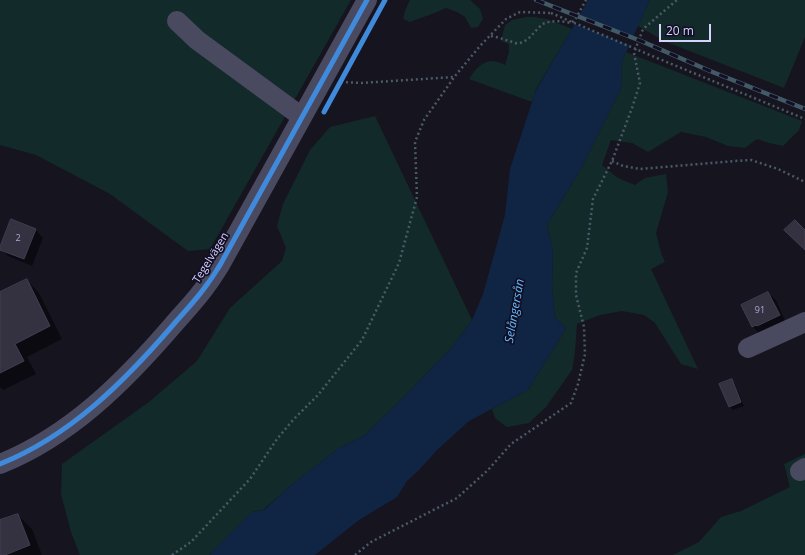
<!DOCTYPE html>
<html>
<head>
<meta charset="utf-8">
<style>
	body { margin:0 }
	#map { position:relative; width:805px; height:555px; overflow:hidden; background:#16141f; font-family:"Open Sans",sans-serif }
	canvas { display:block }
	.scale { position:absolute; left:659px; top:24px; width:52px; height:18px; box-sizing:border-box; border:2px solid #d6d2fe; border-top:0; padding-left:5px; font-size:12px; line-height:14px; white-space:nowrap; color:#d6d2fe; -webkit-text-stroke:3px #120f24; paint-order:stroke }
</style>
</head>
<body>
<div id="map">
<canvas width="805" height="555"></canvas>
<div class="scale">20 m</div>
</div>
<script>
const ctx = document.querySelector('canvas').getContext('2d');
ctx.lineJoin = 'round';
function paint(path, color) { ctx.fillStyle = color; ctx.fill(path, 'evenodd'); }
function strokePath(path, color, width, dash) { ctx.strokeStyle = color; ctx.lineWidth = width; ctx.lineCap = dash ? 'butt' : 'round'; ctx.setLineDash(dash || []); ctx.stroke(path); }
function drawText(font, color, halo, rows, align = 'center') {
  ctx.font = font + ' "Open Sans",sans-serif'; ctx.lineWidth = 3.5; ctx.setLineDash([]); ctx.textBaseline = 'middle'; ctx.strokeStyle = halo; ctx.fillStyle = color; for (const [text, x, y, turn = 0] of rows) {
    ctx.save(); ctx.translate(x, y); ctx.rotate((+turn || 0) * Math.PI / 180); ctx.textAlign = isNaN(turn) ? turn : align; if (halo) ctx.strokeText(text, 0, 0); ctx.fillText(text, 0, 0); ctx.restore();
  }
}
paint(new Path2D(`
	M0 0H351L210 249 188 251 110 194 36 155 0 145Z
	M410 0H470L480 9 483 19 478 27 471 28 465 17 457 12 446 8C434 14 422 17 410 22L403 19 405 11Z
	M650 0H805V37L784 88 664 41 638 26Z
	M526 17H535L547 19 572 29 536 89 532 102 469 79C474 71 482 61 492 61 496 61 501 63 505 65L509 52V44L501 41 505 25 512 20Z
	M626 52 802 121 799 130 783 146 769 143 757 139 745 148 728 146 706 137 681 132 648 152 632 143 611 140 602 165 618 178 635 185 645 178 666 174 668 192 656 233 661 253 665 262 651 269 698 369 681 364 655 323 644 315 622 311 600 315 577 324 575 352 572 370 546 407 529 423 507 427 495 418 492 409 528 390 566 328 555 318 552 289 553 251 547 225 579 172 621 88 622 61Z
	M375 116 472 320 453 346 401 400 364 436 339 448 288 488 263 510 252 512 209 555H80L71 532 61 494 62 464 149 402 197 361 230 308 282 261 286 248 277 226 283 204 310 150 330 127Z
	M805 454V555H673L699 542 721 517 741 511 790 487 784 464Z`), '#132a2a');
paint(new Path2D(`
	M588 0H650L622 61 621 88 579 172 547 225 553 251 552 289 555 318 566 328 528 390 469 421 437 450 419 470 407 481 397 497 359 520 315 555H209L252 512 264 510 288 488 339 448 364 436 401 400 453 346 472 320 483 294 505 215 510 169 536 90 572 29Z`), '#102444');
paint(new Path2D(`
	M579 16 633 38 629 45 575 24Z`), '#16141f');
paint(new Path2D(`
	M12 221 36 230 43 238 32 266 8 256 0 249Z
	M27 280 39 293 62 339 27 357 36 374 3 390 0 387V293Z
	M768 293 776 300 786 323 760 334 753 327Z
	M731 380 735 384 744 406 733 410 730 407Z
	M18 515 32 529 42 555H0V522Z`), '#0007');
const building = new Path2D(`
	M11 219 36 229 24 259 0 250V247Z
	M795 220 805 230V250L784 230Z
	M27 279 50 326 15 344 24 361 0 373V292Z
	M768 292 780 315 757 326 756 325 752 327 741 305Z
	M732 379 741 402 729 407 719 384Z
	M18 514 30 545 5 555H0V520Z`);
paint(building, '#343141');
strokePath(building, '#423e53', 1);
strokePath(new Path2D(`
	M491 36C497 37 503 39 509 41 510 41 515 43 515 43 528 45 534 30 543 24 551 20 562 21 571 23L575 20 586 0
	M657 58 805 119
	M341 82 361 83 454 77
	M612 161 623 166 640 169 735 161 751 160 778 169 805 182
	M172 555 191 542 250 479 277 439 293 420 318 395 362 340 399 263 417 197 415 142 424 120 455 76 480 46 506 19 520 12 551 13
	M355 555 371 542 457 498 488 470 511 444 571 403 578 384 585 354 584 327 576 295V273L587 248 593 199 612 161 632 108 640 83 634 53 643 29 677 0`), '#4b5a67', 2.5, [2, 3]);
strokePath(new Path2D(`
	M177 21 197 40 302 117
	M748 348 805 322
	M0 464C70 436 124 382 173 325 185 311 198 298 208 283 212 278 216 271 220 265L367 0
	M800 471 805 468`), '#494960', 20);
const rail = new Path2D(`
	M536 0 641 41 710 71 805 109`);
strokePath(rail, '#425968', 4.5);
strokePath(rail, '#120f24', 3, [9]);
strokePath(new Path2D(`
	M551 13 657 58`), '#4b5a67', 2.5, [2, 3]);
strokePath(new Path2D(`
	M324 112 385 0
	M0 464C70 436 124 382 173 325 185 311 198 298 208 283 212 278 216 271 220 265L367 0`), '#408adc', 5);
drawText('9px', '#aeaacf', null, [
	["2",18,238],
	["91",760,310]
]);
drawText('11px', '#d6d2fe', '#120f24', [
	["Tegelvägen",211,258,-58]
]);
drawText('italic 12px', '#63bbfc', '#120f24', [
	["Selångersån",515,311,-80]
]);
</script>
</body>
</html>
